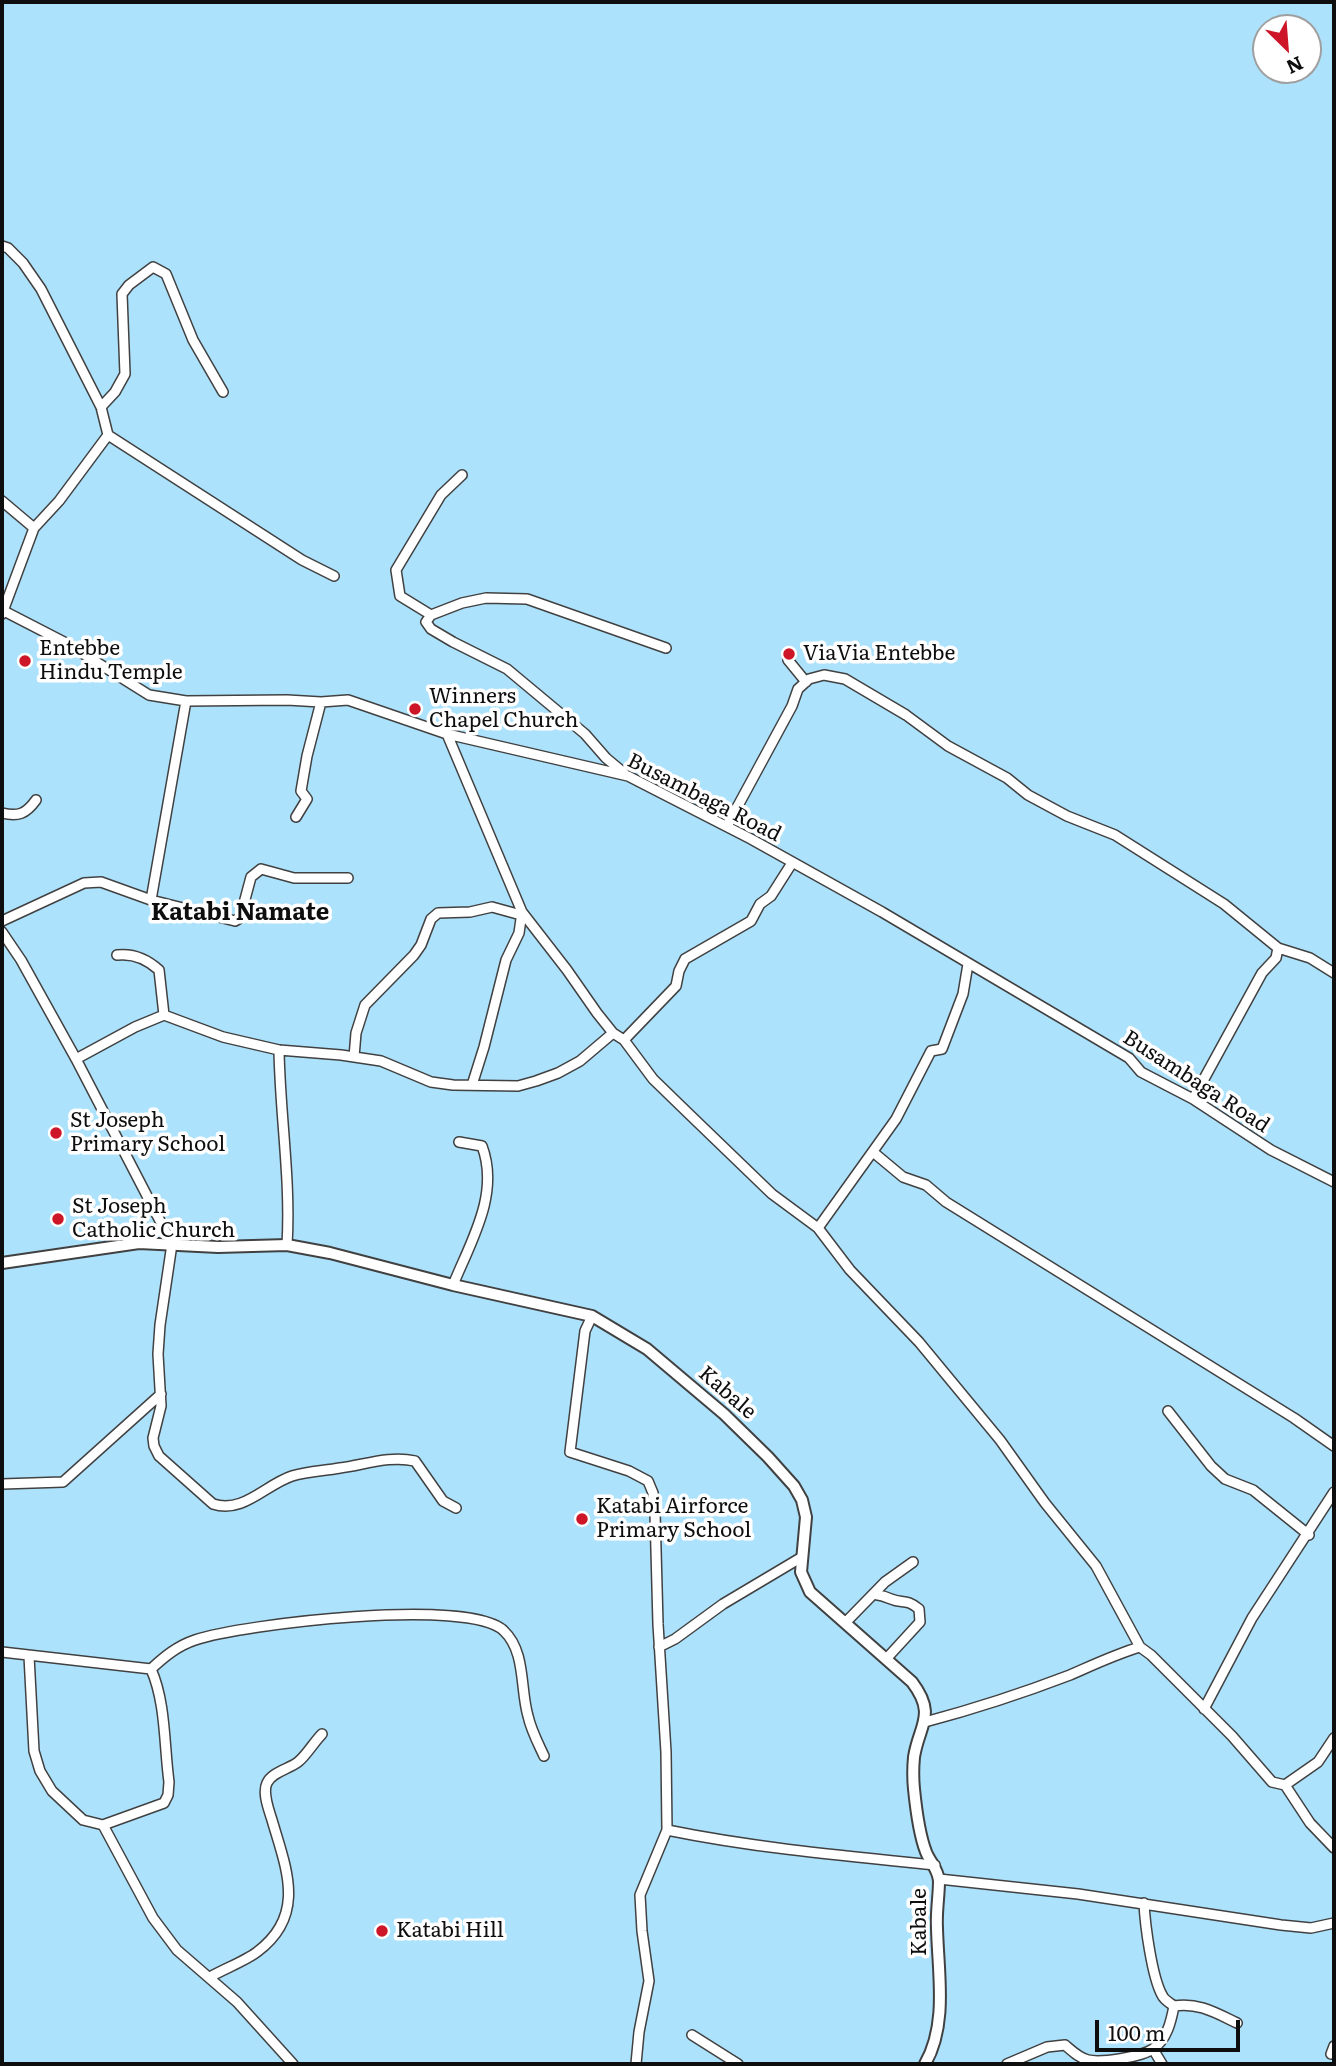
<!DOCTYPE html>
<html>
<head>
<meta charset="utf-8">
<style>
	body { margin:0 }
	#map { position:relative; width:1336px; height:2066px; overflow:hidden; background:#fffbef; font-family:Literata,serif }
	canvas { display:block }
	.frame { position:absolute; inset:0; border:4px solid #0e0e0e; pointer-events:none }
	.north { position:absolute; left:1252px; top:14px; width:70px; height:70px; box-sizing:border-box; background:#fff; border:2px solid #9f9f9f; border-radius:50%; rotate:155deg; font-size:19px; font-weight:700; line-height:28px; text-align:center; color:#0e0e0e }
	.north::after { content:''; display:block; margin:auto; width:24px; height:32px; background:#cd1627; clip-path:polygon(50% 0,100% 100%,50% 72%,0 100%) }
	.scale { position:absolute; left:1095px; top:2020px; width:145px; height:32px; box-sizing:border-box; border:4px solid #0e0e0e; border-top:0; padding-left:9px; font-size:21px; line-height:24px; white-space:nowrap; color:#0e0e0e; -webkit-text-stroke:5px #fff; paint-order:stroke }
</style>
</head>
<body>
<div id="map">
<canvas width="1336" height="2066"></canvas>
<div class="frame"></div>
<div class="north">N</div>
<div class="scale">100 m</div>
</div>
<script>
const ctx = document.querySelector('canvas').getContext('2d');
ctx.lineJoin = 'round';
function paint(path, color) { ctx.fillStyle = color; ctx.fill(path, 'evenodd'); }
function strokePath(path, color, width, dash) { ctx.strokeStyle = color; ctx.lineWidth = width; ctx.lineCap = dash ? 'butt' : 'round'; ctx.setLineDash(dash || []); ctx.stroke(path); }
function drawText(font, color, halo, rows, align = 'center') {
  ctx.font = font + ' Literata,serif'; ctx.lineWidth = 7; ctx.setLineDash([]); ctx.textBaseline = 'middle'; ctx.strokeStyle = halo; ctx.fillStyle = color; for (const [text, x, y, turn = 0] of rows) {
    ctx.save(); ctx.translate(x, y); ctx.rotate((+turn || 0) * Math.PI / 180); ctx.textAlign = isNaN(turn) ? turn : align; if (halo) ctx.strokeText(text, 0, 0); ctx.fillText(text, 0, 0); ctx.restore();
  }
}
const water = new Path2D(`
	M2 2H1334V2064H2ZM1266 28H1308V70H1266Z`);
paint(water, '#ade2fd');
strokePath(water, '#2c9ddc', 2);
const minor = new Path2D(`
	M2 246 8 248 23 263 41 289 101 407 108 435 302 560 334 576
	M101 407 115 392 125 374 122 294 129 285 153 267 166 274 193 340 223 392
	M2 501 34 528
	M2 610 66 643 149 695 186 701 287 700 321 702 348 700 447 734 628 776 751 839 882 912 1129 1058 1141 1072 1193 1099 1271 1150 1334 1182
	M2 614 34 528 59 501 108 435
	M431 615 400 596 396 570 441 495 462 475
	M788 660 806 682
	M447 734 522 912 567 970 597 1013 613 1033 624 1040 653 1079 688 1113 772 1194 818 1228 850 1270 919 1342 1000 1440 1045 1503 1096 1566 1140 1647 1151 1655 1232 1736 1272 1782 1285 1785 1310 1823 1334 1848
	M624 773 606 758 585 734 507 669 453 642 431 629 426 622 431 615 462 603 486 598 527 599 666 648
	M2 813C18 817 26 814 36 800
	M296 817 307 799 301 791 307 756 321 702
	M727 826 792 706 798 689 809 679 824 675 845 679 906 715 948 746 1007 778 1028 795 1067 816 1115 835 1224 904 1278 948
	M151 900 186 701
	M2 921 84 883 101 882 151 900 235 921 240 918 251 877 261 869 294 878H348
	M2 932 21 960 76 1059 172 1244 160 1325 158 1354 161 1406 153 1438 154 1446 159 1456 213 1504C243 1514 265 1485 292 1476 308 1471 323 1471 340 1468 364 1465 390 1455 415 1461L443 1501 456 1508
	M117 955C134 953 147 959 159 970L164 1015
	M624 1040 676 986 679 971 685 959 751 921 760 904 771 896 792 863
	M279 1050C280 1115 291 1180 287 1245
	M354 1057 356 1033 365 1005 414 955 421 945 431 919 438 913 470 912 492 907 521 915
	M76 1059 135 1027 164 1015 223 1037 279 1050 341 1055 381 1061 431 1082 453 1085 518 1086 536 1081 558 1073 580 1061 613 1033
	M472 1085 484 1047 506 960 519 933 522 912
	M1193 1099 1262 973 1276 958 1278 948 1310 958 1334 973
	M873 1152 903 1177 926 1185 946 1202 1294 1418 1334 1446
	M818 1228 896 1119 931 1051 942 1049 963 994 968 964
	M453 1285C471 1241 500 1194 482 1146L459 1142
	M592 1316 585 1331 570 1452 629 1471 648 1481 653 1493 655 1513 658 1624 666 1752 667 1830 640 1895 642 1931 649 1981 639 2032 636 2064
	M1168 1411 1211 1466 1225 1479 1253 1490 1309 1535
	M2 1484 63 1482 161 1394
	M873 1594C880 1595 884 1596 891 1599 902 1604 906 1598 919 1609L920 1622 887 1658
	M845 1623 885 1582 913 1562
	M659 1647 675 1639 723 1604 802 1557
	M2 1652 151 1669C164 1657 177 1646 195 1640 242 1624 470 1597 504 1631 526 1652 520 1689 528 1716 531 1730 538 1743 544 1756
	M29 1656 34 1751 40 1771 52 1791 83 1820 103 1825 164 1803 168 1795 169 1782C164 1745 166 1703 151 1669
	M1204 1709 1252 1618 1334 1492
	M925 1722C974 1709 1023 1693 1070 1675 1093 1665 1116 1654 1140 1647
	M1285 1785 1318 1762 1334 1738
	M103 1825 153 1918 177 1950 237 2002 293 2064
	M667 1830C755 1848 845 1856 935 1865
	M939 1879 1078 1894 1281 1925 1311 1928 1334 1923
	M210 1977C224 1969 245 1961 257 1952 307 1915 286 1868 272 1820 269 1810 262 1793 267 1783 272 1772 289 1769 298 1762 306 1756 314 1742 322 1734
	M1174 2006C1198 2002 1216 2013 1237 2023
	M692 2035 738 2064
	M1153 2049 1162 2064
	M1331 2054 1334 2046
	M1007 2064 1047 2047 1065 2045C1072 2051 1079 2058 1088 2060 1101 2063 1141 2057 1153 2049 1167 2039 1171 2022 1174 2006 1170 2003 1164 2000 1162 1995 1152 1977 1145 1925 1144 1903`);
const tertiary = new Path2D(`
	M2 1263 139 1243 218 1247 287 1245 330 1253 453 1285 592 1316 647 1349 724 1414 768 1457 794 1486 802 1500 806 1517 801 1572 810 1592 912 1682C937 1715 919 1725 914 1757 913 1768 913 1779 914 1789 916 1809 919 1834 926 1852 930 1862 938 1869 939 1881 939 1896 936 1912 937 1928 938 1973 948 2024 925 2064`);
strokePath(minor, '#414141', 12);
strokePath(tertiary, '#414141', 14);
strokePath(minor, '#fff', 9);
strokePath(tertiary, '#fff', 10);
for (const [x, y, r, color] of [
	[789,654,7,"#cd1627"],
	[25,661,7,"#cd1627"],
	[415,709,7,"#cd1627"],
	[56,1133,7,"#cd1627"],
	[58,1219,7,"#cd1627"],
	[582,1519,7,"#cd1627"],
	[382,1931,7,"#cd1627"]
]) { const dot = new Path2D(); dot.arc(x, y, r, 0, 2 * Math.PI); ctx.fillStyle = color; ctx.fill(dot); strokePath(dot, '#fff', 2.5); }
drawText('21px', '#0e0e0e', '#fff', [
	["Entebbe",39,649],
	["Hindu Temple",39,673],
	["ViaVia Entebbe",803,654],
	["Winners",429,697],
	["Chapel Church",429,721],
	["St Joseph",70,1121],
	["Primary School",70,1145],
	["St Joseph",72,1207],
	["Catholic Church",72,1231],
	["Katabi Airforce",596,1507],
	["Primary School",596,1531],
	["Katabi Hill",396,1931]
], 'left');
drawText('21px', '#0e0e0e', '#fff', [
	["Busambaga Road",704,798,27],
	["Busambaga Road",1196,1082,33],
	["Kabale",727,1393,41],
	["Kabale",920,1922,-90]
]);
drawText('bold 24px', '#0e0e0e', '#fff', [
	["Katabi Namate",240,913]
]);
</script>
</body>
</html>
